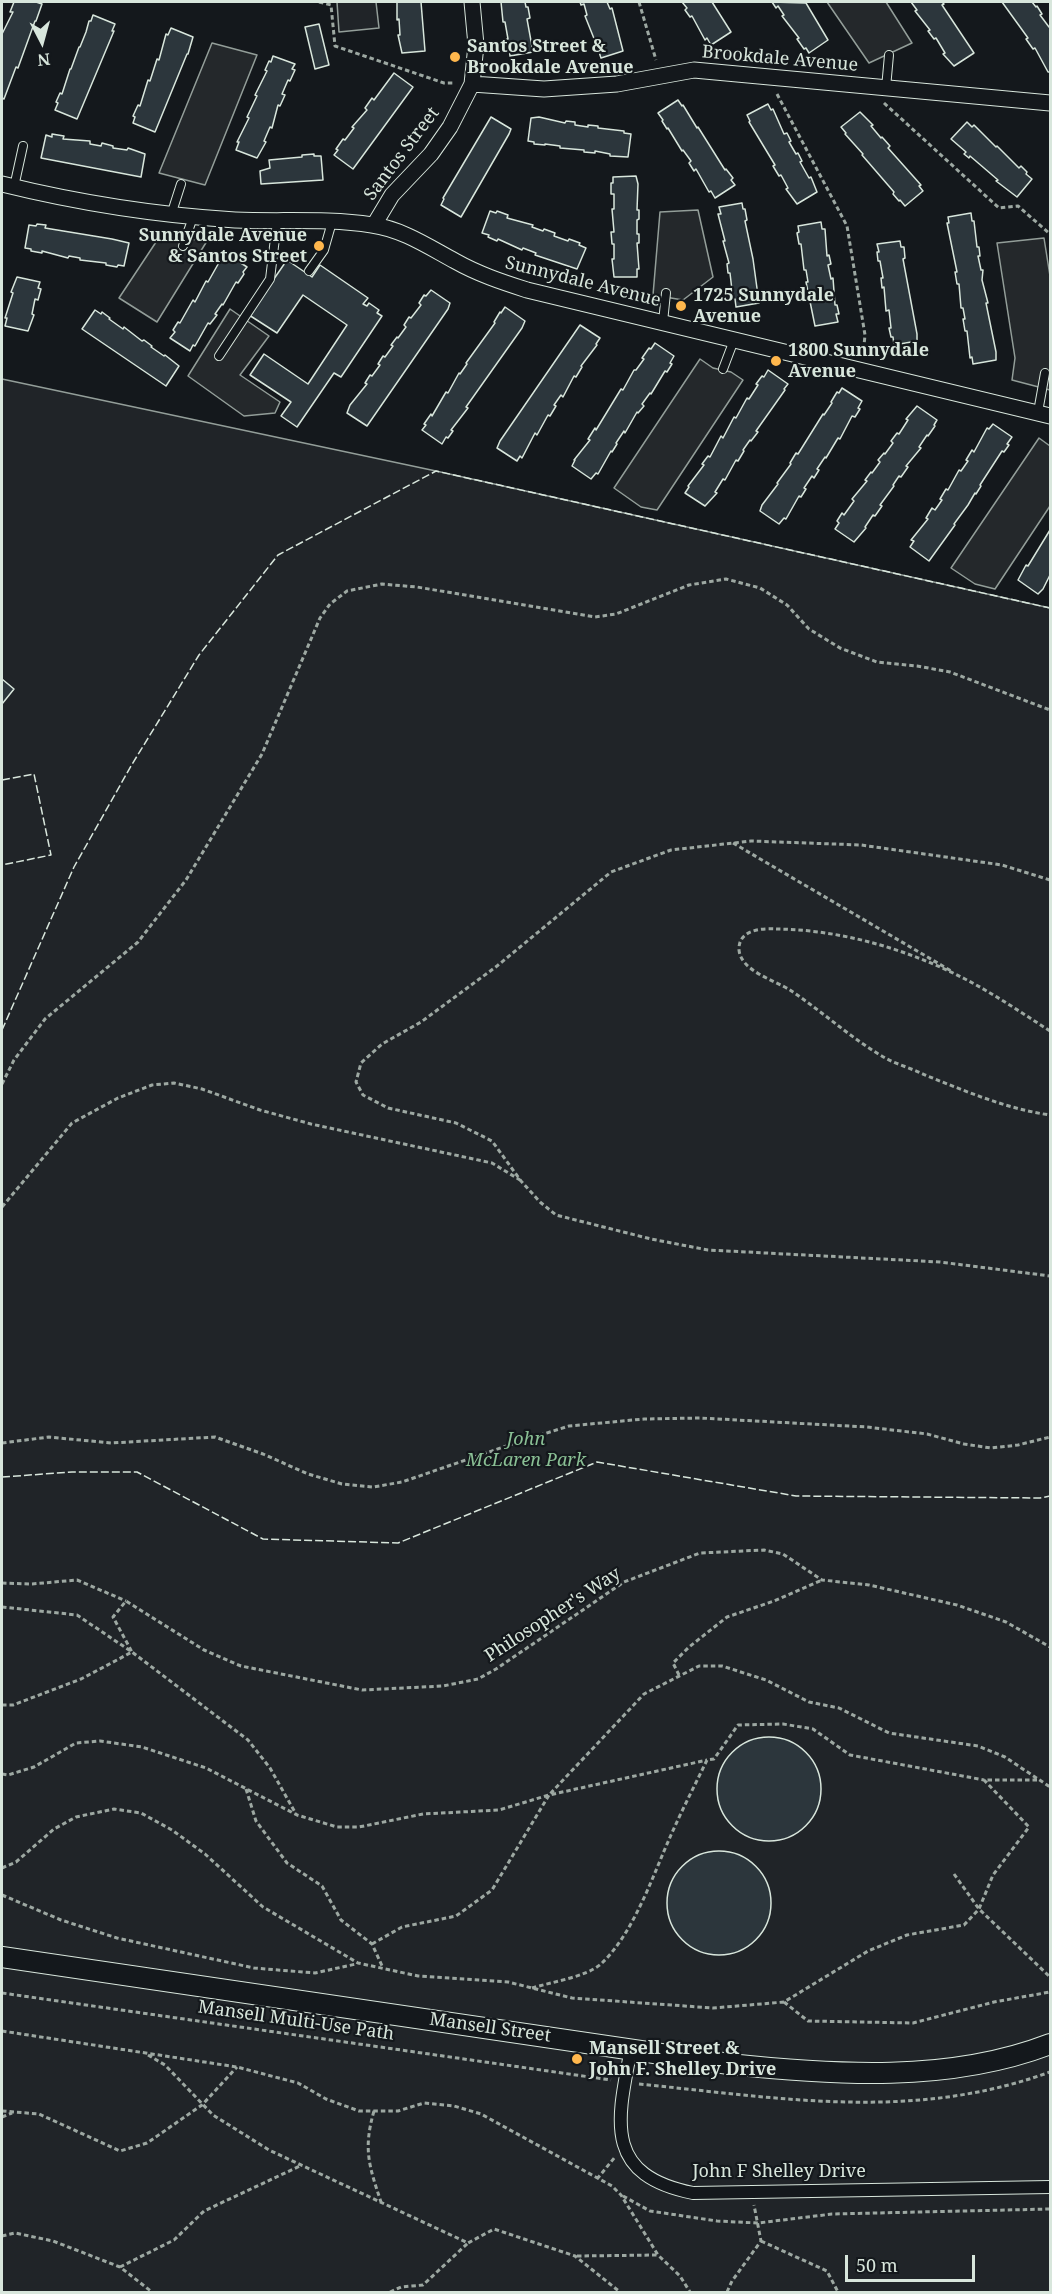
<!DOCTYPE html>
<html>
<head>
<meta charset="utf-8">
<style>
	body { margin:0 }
	#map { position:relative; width:1052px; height:2294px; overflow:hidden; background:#14181c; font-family:"Noto Serif",serif }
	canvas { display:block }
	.frame { position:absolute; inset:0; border:3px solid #d8e6dc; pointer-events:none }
	.north { position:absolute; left:12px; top:12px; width:60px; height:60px; -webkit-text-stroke:4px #14181c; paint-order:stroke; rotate:174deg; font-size:16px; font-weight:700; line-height:24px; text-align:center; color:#d8e6dc }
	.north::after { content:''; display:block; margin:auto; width:21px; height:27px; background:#d8e6dc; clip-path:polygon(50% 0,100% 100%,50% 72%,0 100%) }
	.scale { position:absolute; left:845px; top:2255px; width:130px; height:27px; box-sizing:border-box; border:3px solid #d8e6dc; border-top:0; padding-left:8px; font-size:18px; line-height:21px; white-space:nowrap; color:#d8e6dc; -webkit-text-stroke:4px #14181c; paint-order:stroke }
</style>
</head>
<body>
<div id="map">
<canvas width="1052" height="2294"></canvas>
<div class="frame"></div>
<div class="north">N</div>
<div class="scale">50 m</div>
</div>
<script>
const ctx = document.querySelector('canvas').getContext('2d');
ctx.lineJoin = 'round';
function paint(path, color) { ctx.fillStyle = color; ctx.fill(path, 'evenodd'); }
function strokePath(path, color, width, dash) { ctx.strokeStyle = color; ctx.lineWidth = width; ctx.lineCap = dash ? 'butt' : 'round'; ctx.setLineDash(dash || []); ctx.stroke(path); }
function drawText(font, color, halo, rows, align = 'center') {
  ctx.font = font + ' "Noto Serif",serif'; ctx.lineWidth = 4.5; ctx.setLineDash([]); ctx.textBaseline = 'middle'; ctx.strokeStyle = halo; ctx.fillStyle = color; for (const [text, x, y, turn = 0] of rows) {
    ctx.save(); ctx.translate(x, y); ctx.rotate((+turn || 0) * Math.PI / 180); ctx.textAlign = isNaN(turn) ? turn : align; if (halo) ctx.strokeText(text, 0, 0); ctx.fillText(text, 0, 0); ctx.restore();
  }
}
const green = new Path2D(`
	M337 2H376L379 28 339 32Z
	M2 379 436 471 1050 608V2292H2Z`);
paint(green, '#202428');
strokePath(green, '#939e99', 1.5);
const parking = new Path2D(`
	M827 2H886L912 43 869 63Z
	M212 43 257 55 205 185 159 173Z
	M698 210 713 277 683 300 653 295 660 212Z
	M160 236 207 241 157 322 119 298Z
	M1044 238 1050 276V390L1012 380 1015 358 997 243Z
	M230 309 269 336 240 375 280 402 275 413 244 416 188 376Z
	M700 359 713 368 731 372 743 380 657 510 641 507 614 488Z
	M1039 438 1050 446V506L995 589 975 584 951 568Z`);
paint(parking, '#24282b');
strokePath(parking, '#939e99', 1.5);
const building = new Path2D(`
	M14 2H36L42 4 36 21H35L18 68 16 67 4 99 2 98V34L13 12H10Z
	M397 2H421L425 51 402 53 398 35H400L399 19 397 20Z
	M501 2H525L526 7H528L530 18 527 19 533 52 510 56 509 48 507 49 505 39H508L505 22H503Z
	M580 2H607L610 9 612 8 623 51 601 58 599 52H597L593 41H595L585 16 587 15 584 4 581 5Z
	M682 2H712L731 32 711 45 707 38 705 40 692 16 690 17 685 10 687 8Z
	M772 2 806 3 828 40 809 53 806 48 804 49 797 39 799 38 782 16 784 15 778 6 776 8Z
	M911 2H942L944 4 942 5 974 53 954 66 943 54 945 53 936 38 934 39 928 31 930 30 915 11 917 10Z
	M1002 2H1032L1036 7 1037 6 1042 14 1040 15 1049 27 1050 26V72H1048L1035 48 1033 49 1026 39 1028 38Z
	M93 15 115 24 112 31H114L77 119 55 110 58 103 56 102 60 93 62 94 70 69H71L79 47H80L86 32 89 21H91Z
	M319 24 329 65 315 69 305 27Z
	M171 28 193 37 188 54H187L155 132 133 123 135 117 133 116 138 105 140 106 148 80 150 81 157 59 159 60 166 34 168 35Z
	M273 56 295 64 292 69 295 70 290 81 288 80 282 94 285 95 280 106 278 105 272 128 270 127 264 141 266 142 257 158 236 150 239 142H237L249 118 247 117 257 96 255 95 267 71 265 70 269 61 271 62Z
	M394 73 413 87 353 169 334 155 338 150 336 149 343 139 345 140 354 128 352 127 367 110 365 108 372 98 374 100Z
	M678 100 682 106 683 105 697 128 698 127 725 170 726 169 733 178 731 180 735 185 715 198 711 191 709 192 696 169 694 171 689 163 691 161 683 150 682 151 668 128 667 129 662 121 663 120 658 113Z
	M768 104 771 110 773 109 784 134 787 133 791 141 789 142 796 154 798 153 802 161 800 162 809 178 811 177 817 192 797 204 786 189 788 188 781 175 779 176 773 166 775 165 749 122 750 121 747 115Z
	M860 112 873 125 871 126 881 138 882 137 890 146 888 148 921 185 919 186 923 191 905 206 900 200 899 201 893 194 894 192 862 155 863 154 845 134 846 133 841 127Z
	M491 117 511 129 509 134 461 217 441 205 444 199 443 198Z
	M539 117 565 123 566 121 575 122V125L588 127V125L598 126V128L624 131V133L631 134 628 157 610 156V154L595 151V153L584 152V150L560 148V146L545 144V145L534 144V142L528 141 531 118Z
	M967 122 972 127 974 125 996 147 997 146 1019 168 1021 166 1027 172 1026 174 1032 179 1017 197 996 181 998 180 970 156 969 158 964 154 966 152 951 139Z
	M52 134 64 136 63 139 90 141V144L101 146 102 143 113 146V148L127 150 128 148 145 154 141 177 41 158 46 135 52 137Z
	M314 154V156H321L323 180 261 184 260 171 270 168 269 160 302 157V155Z
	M636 176 638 184 637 210H639V219L637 220V234H639V243H637L639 269H637V277H614L612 259H614V244H612L611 232H614L612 209H614V194H611V183H613V177Z
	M742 203 743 209H745L747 220 745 221 753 259 759 303 736 307 735 299H733L730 273H728L727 264 729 263 723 241H725L718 214H721L719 207Z
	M490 211 496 213 497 211 508 215 507 218 533 225 532 227 543 231 544 229 555 233 554 236 568 241 569 239 580 243 579 245 586 248 577 269 535 255 536 253 523 248 522 250 498 239 497 241 488 237 489 235 482 233Z
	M971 213 972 221H974L977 247H979L980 256H978L981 270H983L982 280 988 303H986L996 352V360L973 364 972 357 970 358 967 331H965L963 319H965L963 308H961L959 284H957L955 272H957L947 223H949L948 217Z
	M821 222 822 229H825L827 256 829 255 831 264 828 265 831 279 833 278 835 305H837L839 314H836L838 322 815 326 806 282H808L806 270H804L801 244H799L797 233 799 232 798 226Z
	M37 224 46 225 45 228 112 239 129 243 124 266 118 265 117 267 106 265V263L80 260V258L69 256 68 258 42 251V253L31 251V249L25 248 29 225 36 226Z
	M900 241 901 247H904L905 258 903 259 917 334V341L894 345 893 337H891L889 328H891L889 310 886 311 884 287 882 288 881 278H883L880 261H878L877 252H879L877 244Z
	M227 254 247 267 243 272 244 274 238 283 236 282 223 305 222 304 215 314 217 315 210 324 208 323 195 346 193 345 190 351 170 338 175 332 173 330 178 322 180 323 193 300 195 302 206 281 208 282 221 259 223 260Z
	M287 260 312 277 320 265 368 298 363 304 367 306 369 303 379 310 377 313 382 316 341 377 334 373 297 427 281 416 291 402 250 375 264 354 308 384 347 325 303 295 277 333 249 315Z
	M17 277 40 282 38 288 41 289 38 300 35 299 32 314 34 315 28 331 5 326 7 318H5L13 293 11 292Z
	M431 290 450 303 448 309 367 426 347 413 350 405 367 384 365 383 370 375 372 376 380 365 378 364 383 356 385 357 393 346 391 345 397 337 398 338 406 327 404 325 409 317 411 318 421 305 419 303 424 295 426 296Z
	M505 307 525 321 522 328 466 407 468 408 451 430 453 431 448 438 446 437 442 444 422 430 426 425 424 424 431 414 432 416 446 392 448 393 459 373 460 374 467 364 466 363 495 323 494 322 500 312 501 313Z
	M95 310 101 314 102 312 110 318 109 319 123 329 124 327 142 341 144 340 152 346 151 347 164 356 165 355 179 366 166 386 82 329Z
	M580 325 600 338 596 344 597 345 581 366 582 367 576 377 574 376 563 397 561 395 554 405 556 406 550 416 548 415 537 435 535 433 522 458 520 456 517 461 497 448 500 441Z
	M655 343 674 356 670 363 672 364 667 372 665 371 651 394 650 393 642 404 644 406 638 413 637 412 625 433 624 431 616 443 617 444 612 452 611 451 598 474 596 473 591 479 572 466 575 460H574L590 440 588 439 595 428 596 430 621 389 623 390 634 370H636L644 359 642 358 649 348 651 349Z
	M768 370 788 384 784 389 785 390 756 431 758 432 751 441 750 440 743 450 744 451 738 461 736 460 725 480 723 479 715 492 717 493 705 506 685 493 689 487 688 486 704 465 702 464 708 456 710 457 721 436 723 438 734 417 736 418 747 398 749 399 758 385 756 384 762 376 764 377Z
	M842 388 862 401 858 408 860 409 855 417 852 416 840 439 838 438 826 458 825 457 817 469 819 470 814 478 812 476 804 488 806 489 801 497 799 496 786 519 784 518 779 524 760 511 762 505 778 484 777 483 791 464 790 463 796 453 798 454 823 414 824 415 832 403 831 402 837 392 839 393Z
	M917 406 937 420 934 425 935 426 928 436 927 435 919 447 921 448 906 466 908 467 901 477 899 476 893 485 894 486 880 505 882 506 875 516 873 515 865 527 866 528 854 542 835 529 839 523 837 521 842 513 844 515 854 501 852 499 867 481 865 480 871 472 872 473 880 462 878 460 884 453 885 454 893 443 891 441 897 433 899 434 908 420 906 419Z
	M993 424 1012 437 1007 444 1009 445 1004 452 1002 451 980 485 981 486 976 494 975 493 968 505 954 524 955 525 929 561 910 547 914 541 911 540 928 519 926 518 932 508 935 510 942 500 940 499 946 489 948 490 959 470 961 471 968 461 966 460 972 450 974 452 987 428 989 429Z
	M1050 530V575L1043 589 1038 594 1018 580 1026 565 1028 566Z
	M2 679 14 689 2 704Z
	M717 1789a52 52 0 1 1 104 0a52 52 0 1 1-104 0Z
	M667 1903a52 52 0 1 1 104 0a52 52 0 1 1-104 0Z`);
paint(building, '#2c363c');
strokePath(building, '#d8e6dc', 1.5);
const service = new Path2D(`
	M886 88 889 55
	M14 187 23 146
	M171 215 181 184
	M183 246 193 217
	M309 271 324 250 332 222
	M663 322 666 293
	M219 356 270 279 277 222
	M723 369 734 340
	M1038 412 1045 373`);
const pedestrian = new Path2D(`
	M631 2049C617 2121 603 2175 693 2193L1050 2187`);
const minor = new Path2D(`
	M472 84 544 89 617 84 694 70 1050 103
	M2 184C79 203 156 215 235 220 281 222 327 218 372 225 402 229 429 247 455 261 478 274 502 282 527 290L1050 416
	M374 225 392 195 431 154 450 127 472 84 476 45 472 2`);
const tertiary = new Path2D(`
	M2 1957 729 2064C834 2075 949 2083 1050 2044`);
strokePath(service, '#d8e6dc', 10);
strokePath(pedestrian, '#d8e6dc', 14);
strokePath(minor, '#d8e6dc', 17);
strokePath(tertiary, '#d8e6dc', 22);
strokePath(new Path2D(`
	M319 2 331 5 335 46 444 83H455
	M639 2 656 60
	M777 94 847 226 865 335 863 356
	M884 103 999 208 1018 206 1050 234
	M733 843 953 972
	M1050 880 1002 865 861 845 751 841 671 850 611 872 497 966 421 1022 382 1044 361 1063 356 1082 363 1095 388 1108 456 1123 492 1141 521 1181 540 1202 556 1215 651 1239 708 1250 940 1262 1050 1276
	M1050 1031C1022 1013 994 994 965 979 907 949 842 930 777 929 763 928 738 929 739 950 741 971 774 980 790 990 823 1012 853 1040 887 1059 899 1065 913 1069 925 1075 965 1091 1007 1109 1050 1115
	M2 1084 14 1060 45 1019 138 942 186 880 262 754 320 618 330 604 347 591 382 584 417 587 595 617 616 614 689 585 726 579 760 588 787 605 809 629 840 648 877 662 917 666 950 672 1050 710
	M2 1207 72 1123 118 1098 152 1085 174 1083 202 1089 260 1110 311 1124 492 1163 520 1180
	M2 1443 49 1437 111 1443 215 1437 263 1454 308 1474 342 1484 373 1487 402 1482 512 1444 569 1426 644 1419 700 1418 867 1427 927 1434 964 1444 991 1448 1018 1445 1050 1437
	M2 1583 32 1584 77 1580 126 1601
	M2 1607 77 1615 132 1652 248 1740 270 1768 296 1814
	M679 1675 673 1663 689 1647 727 1617 774 1601 822 1580
	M2 1705H13L81 1679 132 1652 113 1617 126 1601 204 1650 241 1666 362 1690 443 1686 478 1679 496 1669 624 1582 700 1553 764 1550 783 1554 822 1580 869 1585 957 1605 1006 1622 1050 1647
	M2 1774 8 1775 34 1767 76 1743 100 1741 142 1747 206 1768 297 1815 337 1827H359L423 1814 499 1810 549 1795 644 1694 699 1666H722L766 1680 809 1702 839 1708 889 1733 978 1746 1005 1757 1050 1787
	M246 1789 256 1821 287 1863 322 1886 341 1920 372 1944 383 1968
	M2 1868 16 1862 54 1829 76 1817 114 1809 141 1813 172 1830 205 1854 263 1907 358 1963 418 1976 508 1982 572 1998 713 2008 784 2002 868 1951 907 1935 964 1925 979 1909 993 1875 1029 1827 984 1780H1039
	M954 1874 979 1909 1050 1977
	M2 1895 61 1920 117 1938 254 1968 315 1973 356 1964
	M372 1944 402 1927 456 1916 492 1890 549 1795 707 1760
	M532 1988C551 1982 586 1977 601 1964 634 1933 653 1875 671 1835 682 1810 695 1785 707 1760L714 1759 738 1725 783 1724 813 1729 850 1755 984 1780
	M2 1993 611 2080
	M784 2002 808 2021 913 2023 994 2002 1050 1992
	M2 2031 237 2067 298 2083 326 2099 359 2111H398L424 2103 454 2106 481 2114 612 2186 621 2195 658 2255 680 2276 690 2292
	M148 2055 165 2065 213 2115 269 2150 468 2243 494 2229 575 2256 620 2292
	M639 2084C780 2098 913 2122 1050 2072
	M2 2111 39 2114 120 2151 147 2143 202 2105 237 2067
	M374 2111C363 2149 369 2166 381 2202
	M2 2117 12 2113
	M597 2179 615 2157
	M623 2196 650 2211 717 2221 758 2223 832 2214 1050 2209
	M2 2236 15 2233 53 2241 120 2267 152 2292
	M761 2241 827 2271 838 2292
	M577 2256 657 2255
	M120 2267 174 2240 204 2211 302 2165
	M390 2292 401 2287 423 2285 468 2243
	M727 2292 732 2281 761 2241 754 2205`), '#9da8a2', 3, [4.5, 3]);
strokePath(service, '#14181c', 8);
strokePath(pedestrian, '#14181c', 12);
strokePath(minor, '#14181c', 15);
strokePath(tertiary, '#14181c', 20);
strokePath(new Path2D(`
	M2 780 34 774 51 855 2 865
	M2 1030 74 867 131 766 199 655 278 555 436 471 1050 608
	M2 1477 72 1472H137L263 1539 398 1543 597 1462 796 1496 1040 1498 1050 1496`), '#d8e6dc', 1.5, [8, 3]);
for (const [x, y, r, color] of [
	[455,57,6,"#ffb74d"],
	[319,246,6,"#ffb74d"],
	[681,306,6,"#ffb74d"],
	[776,361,6,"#ffb74d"],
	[577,2059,6,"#ffb74d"]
]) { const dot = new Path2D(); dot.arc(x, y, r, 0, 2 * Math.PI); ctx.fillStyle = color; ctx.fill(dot); strokePath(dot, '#14181c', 2); }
drawText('bold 18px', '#d8e6dc', '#14181c', [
	["Santos Street &",467,47],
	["Brookdale Avenue",467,68],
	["Sunnydale Avenue",307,236,"right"],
	["& Santos Street",307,257,"right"],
	["1725 Sunnydale",693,296],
	["Avenue",693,317],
	["1800 Sunnydale",788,351],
	["Avenue",788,372],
	["Mansell Street &",589,2049],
	["John F. Shelley Drive",589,2070]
], 'left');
drawText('18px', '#d8e6dc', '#14181c', [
	["Brookdale Avenue",780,59,5],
	["Santos Street",402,154,-53],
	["Sunnydale Avenue",583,282,14],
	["Philosopher's Way",553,1615,-33],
	["Mansell Multi-Use Path",296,2021,8],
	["Mansell Street",490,2028,8],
	["John F Shelley Drive",779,2172]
]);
drawText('italic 18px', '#8ac095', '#14181c', [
	["John",526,1440],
	["McLaren Park",526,1461]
]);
</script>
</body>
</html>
